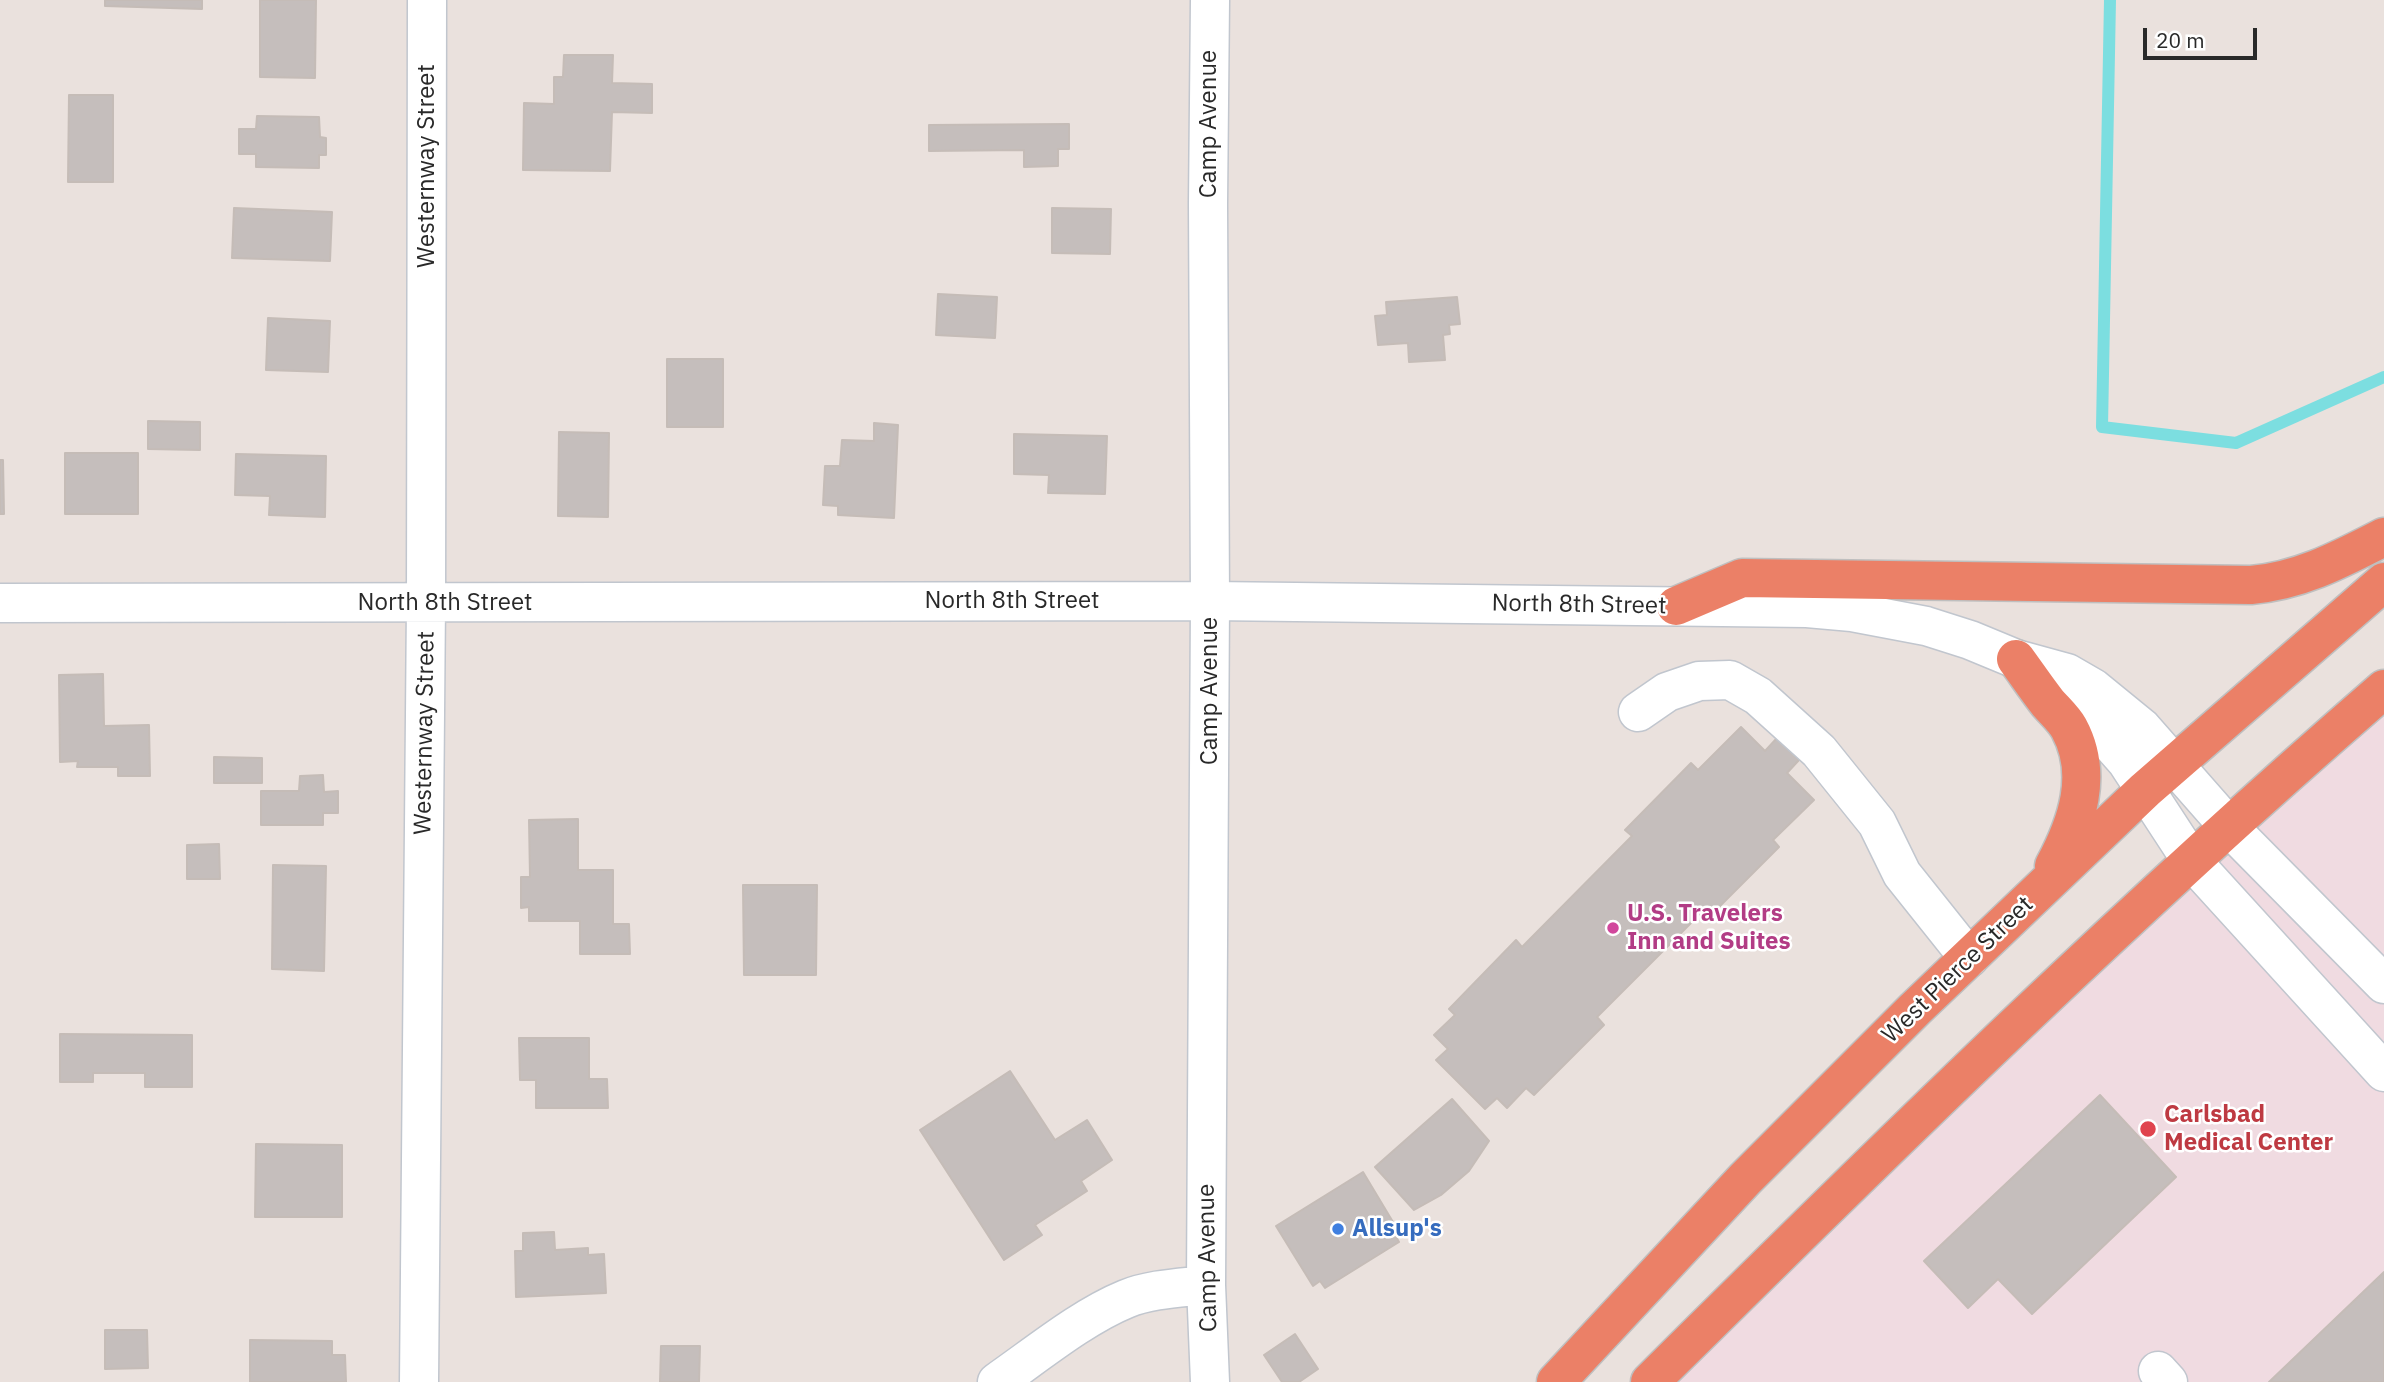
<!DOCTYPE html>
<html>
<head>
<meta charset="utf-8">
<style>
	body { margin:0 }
	#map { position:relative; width:2384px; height:1382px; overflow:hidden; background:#eae1dd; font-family:"IBM Plex Sans",sans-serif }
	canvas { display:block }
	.scale { position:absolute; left:2143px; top:28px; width:114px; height:32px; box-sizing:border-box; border:4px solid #292929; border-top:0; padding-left:9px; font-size:21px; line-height:24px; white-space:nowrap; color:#292929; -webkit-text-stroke:5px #fff; paint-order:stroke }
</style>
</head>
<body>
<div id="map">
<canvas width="2384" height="1382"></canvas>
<div class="scale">20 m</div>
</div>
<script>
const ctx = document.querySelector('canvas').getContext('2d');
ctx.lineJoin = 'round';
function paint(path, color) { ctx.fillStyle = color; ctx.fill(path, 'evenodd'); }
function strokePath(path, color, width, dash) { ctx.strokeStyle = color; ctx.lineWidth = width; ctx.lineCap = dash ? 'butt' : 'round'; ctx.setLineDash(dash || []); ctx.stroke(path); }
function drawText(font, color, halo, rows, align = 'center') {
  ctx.font = font + ' "IBM Plex Sans",sans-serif'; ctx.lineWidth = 5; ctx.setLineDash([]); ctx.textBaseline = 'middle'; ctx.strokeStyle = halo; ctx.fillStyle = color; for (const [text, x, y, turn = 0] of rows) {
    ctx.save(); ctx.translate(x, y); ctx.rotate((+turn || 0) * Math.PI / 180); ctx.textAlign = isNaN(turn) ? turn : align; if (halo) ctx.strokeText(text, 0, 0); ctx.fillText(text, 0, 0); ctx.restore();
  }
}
paint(new Path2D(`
	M2384 689V1382H1650Z`), '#f0dbe1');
strokePath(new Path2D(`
	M2110 0 2102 427 2236 443 2384 377`), '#7cdee0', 12);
const building = new Path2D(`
	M105 0H202V9L105 6Z
	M260 0H316L315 78 260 77Z
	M564 55H613L612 83 652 84V113L612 112 610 171 523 170 524 103 554 104V77H563Z
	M69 95H113V182H68Z
	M257 116 319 117 320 137 326 138V155H319V168L256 167V154H239V129H256Z
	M1069 124V149H1058V166L1024 167V150L929 151V125Z
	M234 208 332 212 330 261 232 258Z
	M1052 208 1111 209 1110 254 1052 253Z
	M938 294 997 297 995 338 936 335Z
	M1457 297 1460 324 1449 325 1450 334 1443 335 1445 360 1409 362 1408 343 1378 345 1375 316 1387 315 1386 302Z
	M268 318 330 321 328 372 266 370Z
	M667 359H723V427H667Z
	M148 421 200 422V450L148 449Z
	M874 423 898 425 894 518 838 515V506L823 505 825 466H840L842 440 874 441Z
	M559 432 609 433 608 517 558 516Z
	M1014 434 1107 436 1105 494 1048 493 1049 475 1014 474Z
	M65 453H138V514H65Z
	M236 454 326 456 325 517 269 515 270 496 235 495Z
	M0 460H3L4 514H0Z
	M103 674 104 726 149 725 150 776H118V767H77L78 761 60 762 59 675Z
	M1741 727 1765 751 1777 738 1799 760 1787 773 1814 800 1773 840 1779 847 1710 916 1704 910 1597 1017 1604 1025 1534 1095 1526 1088 1507 1108 1497 1098 1485 1109 1436 1060 1448 1049 1434 1035 1455 1015 1449 1009 1516 940 1522 947 1632 836 1625 830 1691 763 1698 770Z
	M214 757 262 758V783H214Z
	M323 775 324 792 338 791V813H323V825H261V791H299L300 776Z
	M578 819V870H613V924H629L630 954H580V921H529V907L521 908V877H530L529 820Z
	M219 844 220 879H187V845Z
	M273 865 326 866 324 971 272 969Z
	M743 885H817L816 975H744Z
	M60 1034 192 1035V1087H145V1073H93V1082H60Z
	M519 1038H589V1079H607L608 1108H536V1080H520Z
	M1010 1071 1055 1140 1087 1120 1112 1160 1081 1181 1087 1191 1035 1225 1042 1235 1004 1260 920 1130Z
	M2100 1095 2176 1177 2032 1314 1998 1279 1968 1308 1924 1261Z
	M1452 1099 1489 1141 1469 1171 1441 1195 1414 1210 1375 1167Z
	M256 1144 342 1145V1217H255Z
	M1363 1172 1399 1232 1395 1235 1399 1242 1325 1288 1320 1281 1313 1286 1276 1226Z
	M554 1232 555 1250 588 1248V1255L604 1254 606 1293 516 1297 515 1251H523V1233Z
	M2384 1272V1382H2269Z
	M105 1330H147L148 1368 105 1369Z
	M1295 1334 1318 1369 1299 1382H1282L1264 1355Z
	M250 1340 332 1341V1355H345L346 1382H250Z
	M661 1346H700L699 1382H660Z`);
paint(building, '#c5bebc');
strokePath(building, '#c5bcb7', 2);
const minor = new Path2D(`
	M1210 0 1208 204 1210 601 1206 1285 1210 1382
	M0 603 1210 601 1807 608 1852 612 1926 626 1970 640 2016 659 2067 673 2093 688 2142 728 2229 827 2384 984
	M2055 687 2073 701 2127 762 2191 860 2384 1072
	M1638 712 1667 692 1699 681 1730 680 1758 696 1819 751 1877 823 1902 874 1969 958
	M2158 1371 2168 1382
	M419 1382 426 603 427 0
	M997 1382C1036 1355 1082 1317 1126 1299 1150 1289 1180 1288 1206 1285`);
const highway = new Path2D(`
	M1676 606 1742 578 2251 585C2300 581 2341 559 2384 537
	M2016 659C2027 674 2037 689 2048 703 2055 711 2064 719 2069 728 2094 774 2077 823 2054 866
	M1556 1382 1745 1179 1915 1009 2145 790 2384 582
	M1650 1382C1889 1145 2130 909 2384 689`);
strokePath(minor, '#c1c6ce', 41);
strokePath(highway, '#bfbfbf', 41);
strokePath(minor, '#fff', 38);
strokePath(highway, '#eb8067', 38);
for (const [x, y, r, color] of [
	[1613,928,7,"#d1479c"],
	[2148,1129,9,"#e0444e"],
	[1338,1229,7,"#3f7fe0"]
]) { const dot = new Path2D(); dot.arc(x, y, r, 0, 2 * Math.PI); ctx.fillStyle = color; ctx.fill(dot); strokePath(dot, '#fff', 2.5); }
drawText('24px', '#292929', '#fff', [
	["Camp Avenue",1209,124,-90],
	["Westernway Street",427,166,-90],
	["North 8th Street",1012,601],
	["North 8th Street",445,603],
	["North 8th Street",1579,605,1],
	["Camp Avenue",1210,691,-90],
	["Westernway Street",425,733,-89],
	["West Pierce Street",1958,970,-44],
	["Camp Avenue",1208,1258,-91]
]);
drawText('bold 24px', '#b23c85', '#fff', [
	["U.S. Travelers",1627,914],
	["Inn and Suites",1627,942]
], 'left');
drawText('bold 24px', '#be3a42', '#fff', [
	["Carlsbad",2164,1115],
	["Medical Center",2164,1143]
], 'left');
drawText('bold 24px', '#366cbe', '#fff', [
	["Allsup's",1352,1229]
], 'left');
</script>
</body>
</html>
